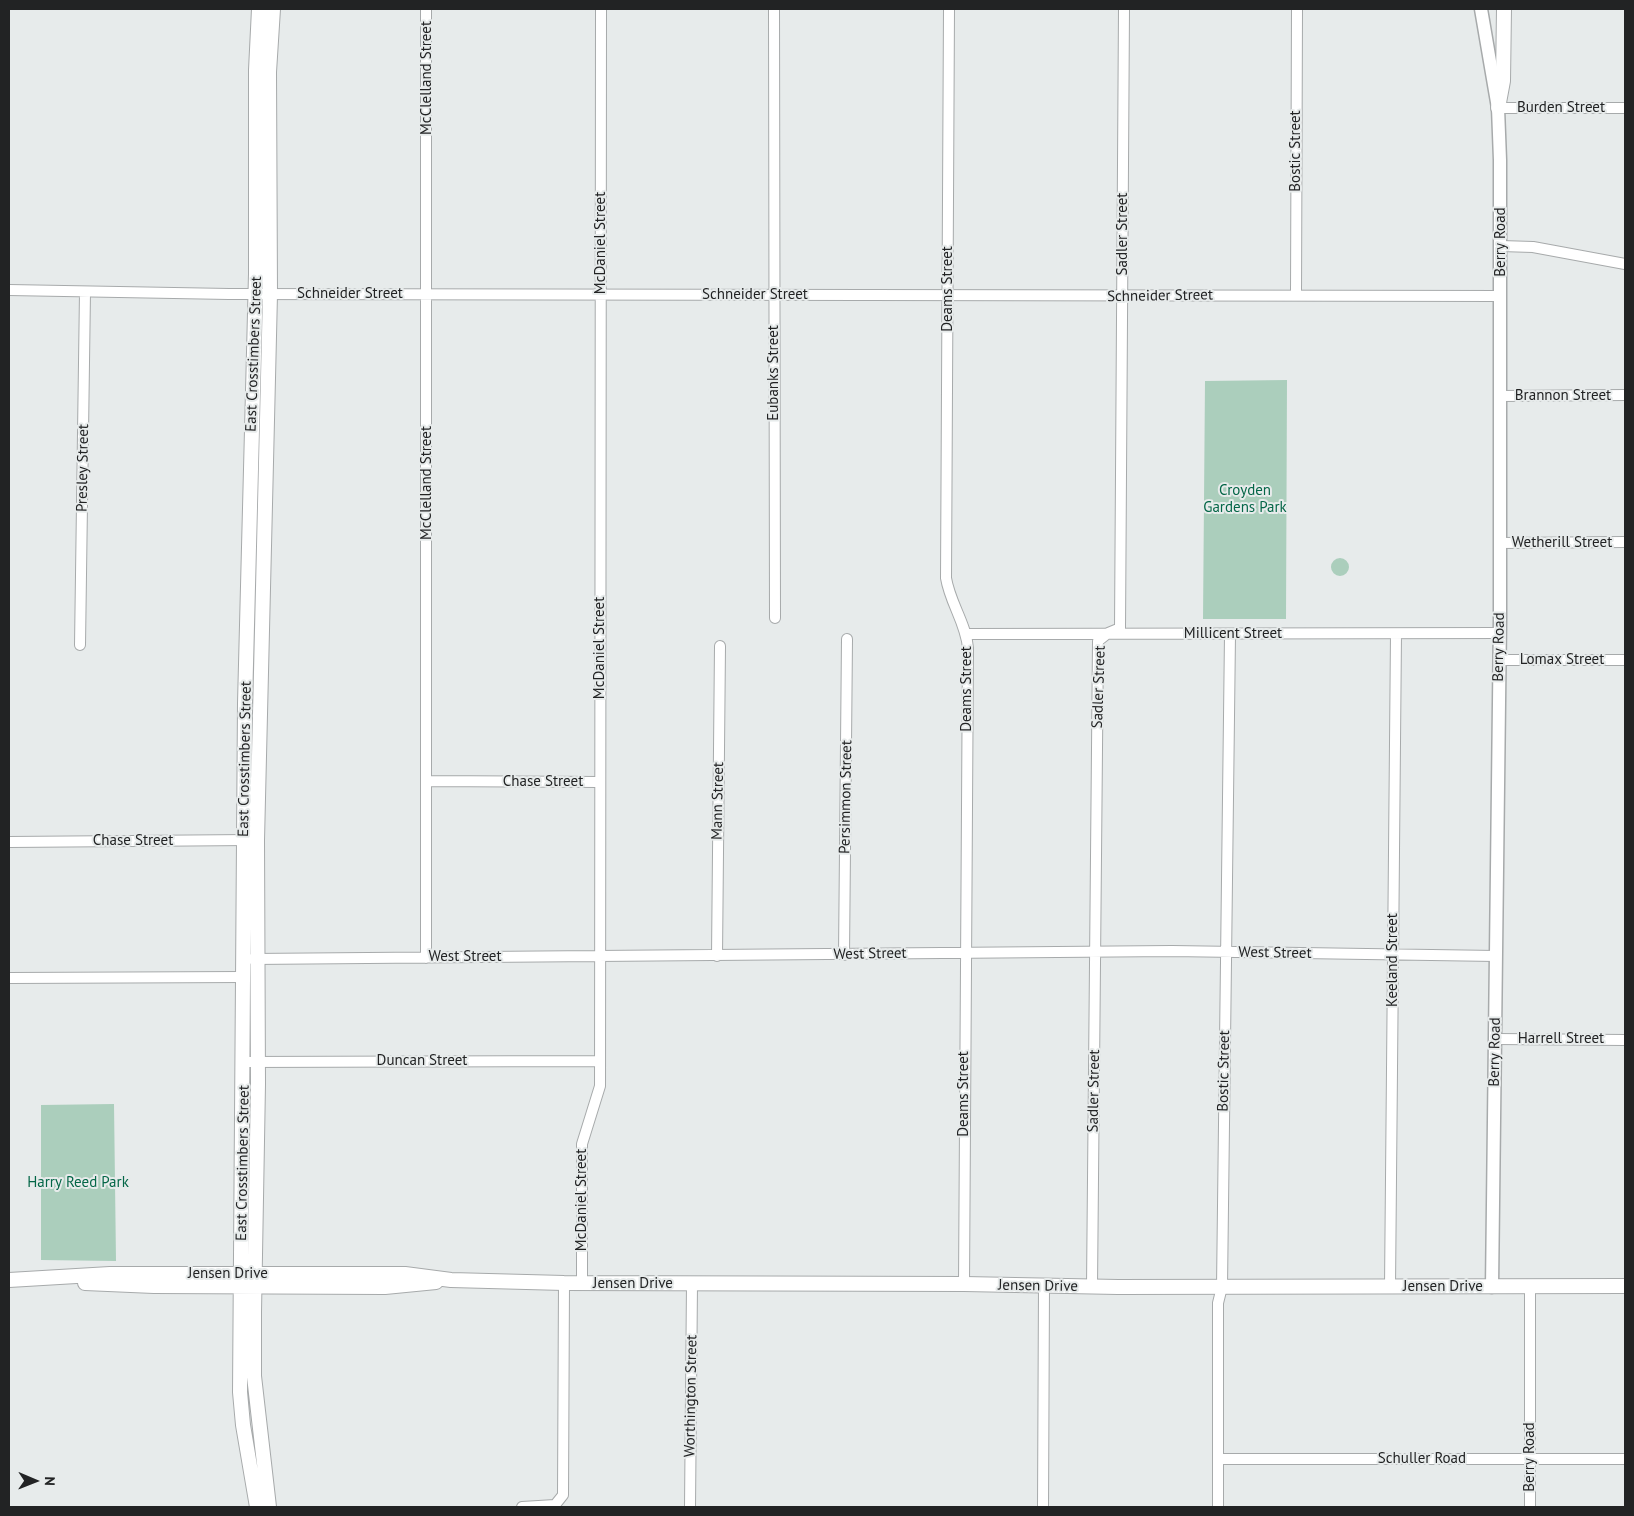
<!DOCTYPE html>
<html>
<head>
<meta charset="utf-8">
<style>
	body { margin:0 }
	#map { position:relative; width:1634px; height:1516px; overflow:hidden; background:#e7ebeb; font-family:"PT Sans",sans-serif }
	canvas { display:block }
	.frame { position:absolute; inset:0; border:10px solid #222324; pointer-events:none }
	.north { position:absolute; left:10px; top:1456px; width:50px; height:50px; -webkit-text-stroke:4px #e7ebeb; paint-order:stroke; rotate:91deg; font-size:14px; font-weight:700; line-height:20px; text-align:center; color:#222324 }
	.north::after { content:''; display:block; margin:auto; width:18px; height:22px; background:#222324; clip-path:polygon(50% 0,100% 100%,50% 72%,0 100%) }
</style>
</head>
<body>
<div id="map">
<canvas width="1634" height="1516"></canvas>
<div class="frame"></div>
<div class="north">N</div>
</div>
<script>
const ctx = document.querySelector('canvas').getContext('2d');
ctx.lineJoin = 'round';
function paint(path, color) { ctx.fillStyle = color; ctx.fill(path, 'evenodd'); }
function strokePath(path, color, width, dash) { ctx.strokeStyle = color; ctx.lineWidth = width; ctx.lineCap = dash ? 'butt' : 'round'; ctx.setLineDash(dash || []); ctx.stroke(path); }
function drawText(font, color, halo, rows, align = 'center') {
  ctx.font = font + ' "PT Sans",sans-serif'; ctx.lineWidth = 4; ctx.setLineDash([]); ctx.textBaseline = 'middle'; ctx.strokeStyle = halo; ctx.fillStyle = color; for (const [text, x, y, turn = 0] of rows) {
    ctx.save(); ctx.translate(x, y); ctx.rotate((+turn || 0) * Math.PI / 180); ctx.textAlign = isNaN(turn) ? turn : align; if (halo) ctx.strokeText(text, 0, 0); ctx.fillText(text, 0, 0); ctx.restore();
  }
}
paint(new Path2D(`
	M1287 380 1286 619H1203L1205 381Z
	M1331 567a9 9 0 1 1 18 0a9 9 0 1 1-18 0Z
	M114 1104 116 1261 41 1260V1105Z`), '#abcebc');
const minor = new Path2D(`
	M774 9 775 618
	M949 9 946 578C950 603 966 623 968 648L964 1284
	M1498 108H1625
	M1501 246 1533 247 1625 264
	M9 290 229 294 1501 296
	M1296 294 1297 9
	M1501 396 1625 395
	M1499 543 1625 542
	M967 634 1500 633
	M80 645 85 292
	M1499 660H1625
	M427 781 599 782
	M9 842 250 840
	M844 955 847 639
	M717 956 720 646
	M426 958V9
	M252 959 1172 951 1496 956
	M9 978 243 977
	M1496 1039 1625 1040
	M244 1062 600 1061
	M582 1283V1144L600 1086 601 9
	M1092 1286 1098 641 1108 633 1120 628 1124 9
	M1390 1287 1396 634
	M1219 1459H1625
	M522 1507 555 1505 563 1495 564 1283
	M690 1507 692 1284
	M1043 1507 1044 1286
	M1218 1507V1303L1222 1287 1230 635
	M1530 1507V1287`);
const tertiary = new Path2D(`
	M1481 9 1498 108 1500 160V619L1492 1287`);
const secondary = new Path2D(`
	M1498 108 1503 81 1504 9
	M9 1280 110 1274H405L451 1280 564 1283 964 1284 1118 1287 1625 1286
	M85 1283 154 1286 385 1287 436 1282
	M257 1507 243 1425 240 1392 245 703 256 274V70L259 9
	M269 1507 254 1376V1312L258 1084 257 840 270 294 269 72 273 9`);
strokePath(minor, '#a7aaab', 12);
strokePath(tertiary, '#a7aaab', 15);
strokePath(secondary, '#a7aaab', 16);
strokePath(minor, '#fff', 10);
strokePath(tertiary, '#fff', 12);
strokePath(secondary, '#fff', 14);
drawText('15px', '#222324', '#e7ebeb', [
	["McClelland Street",427,78,-90],
	["Burden Street",1561,108],
	["Bostic Street",1296,151,-90],
	["Sadler Street",1123,234,-90],
	["Berry Road",1501,242,-90],
	["McDaniel Street",601,243,-90],
	["Deams Street",948,289,-90],
	["Schneider Street",350,294],
	["Schneider Street",755,295],
	["Schneider Street",1160,296,-1],
	["East Crosstimbers Street",254,354,-88],
	["Eubanks Street",774,373,-90],
	["Brannon Street",1563,396],
	["Presley Street",83,468,-89],
	["McClelland Street",427,483,-90],
	["Wetherill Street",1562,543],
	["Millicent Street",1233,634],
	["Berry Road",1499,647,-89],
	["McDaniel Street",600,648,-90],
	["Lomax Street",1562,660],
	["Sadler Street",1099,687,-88],
	["Deams Street",967,689,-90],
	["East Crosstimbers Street",245,759,-89],
	["Chase Street",543,782],
	["Persimmon Street",846,797,-89],
	["Mann Street",718,801,-89],
	["Chase Street",133,841],
	["West Street",1275,953,1],
	["West Street",870,954,-1],
	["West Street",465,957],
	["Keeland Street",1393,960,-90],
	["Harrell Street",1561,1039],
	["Berry Road",1495,1052,-89],
	["Duncan Street",422,1061],
	["Bostic Street",1224,1071,-89],
	["Sadler Street",1094,1091,-89],
	["Deams Street",964,1094,-90],
	["East Crosstimbers Street",243,1163,-89],
	["McDaniel Street",582,1200,-90],
	["Jensen Drive",228,1274],
	["Jensen Drive",633,1284],
	["Jensen Drive",1038,1286,1],
	["Jensen Drive",1443,1287],
	["Worthington Street",691,1396,-89],
	["Berry Road",1530,1457,-90],
	["Schuller Road",1422,1459]
]);
drawText('15px', '#046647', '#e7ebeb', [
	["Croyden",1245,491],
	["Gardens Park",1245,508],
	["Harry Reed Park",78,1183]
]);
</script>
</body>
</html>
